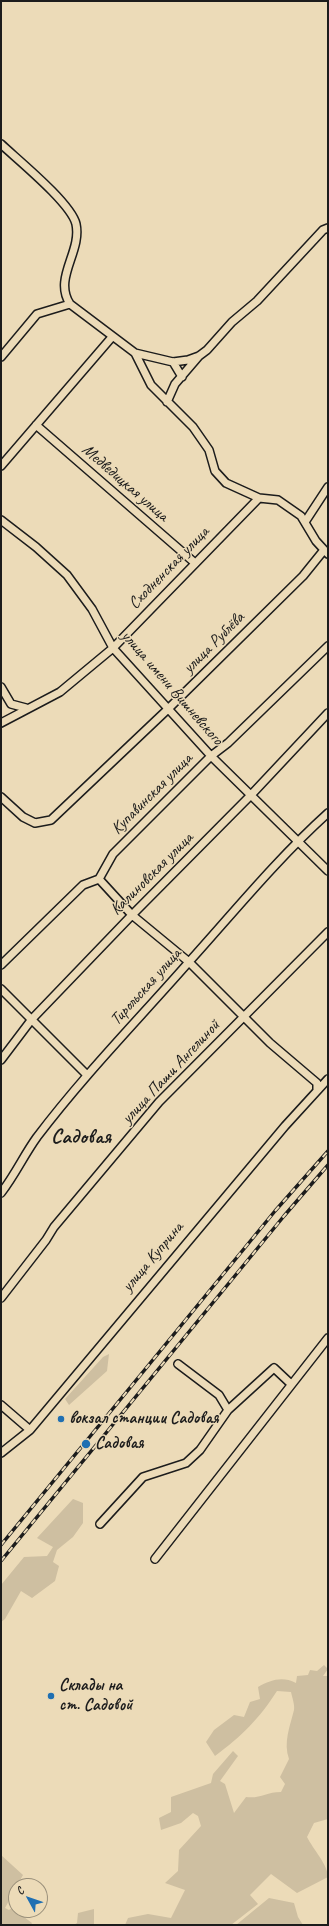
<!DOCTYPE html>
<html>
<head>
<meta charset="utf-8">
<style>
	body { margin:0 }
	#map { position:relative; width:329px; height:1926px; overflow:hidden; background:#ecdbb8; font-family:Caveat,sans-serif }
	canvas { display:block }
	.frame { position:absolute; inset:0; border:2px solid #1c1c1c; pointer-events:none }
	.north { position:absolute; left:8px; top:1878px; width:40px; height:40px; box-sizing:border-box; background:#ecdbb8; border:1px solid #998f7a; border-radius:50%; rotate:310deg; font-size:11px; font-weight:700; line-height:16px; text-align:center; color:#1c1c1c }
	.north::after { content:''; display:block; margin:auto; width:14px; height:18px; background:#1f6fb2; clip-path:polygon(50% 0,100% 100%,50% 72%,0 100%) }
</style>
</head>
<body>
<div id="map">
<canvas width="329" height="1926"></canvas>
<div class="frame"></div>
<div class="north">С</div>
</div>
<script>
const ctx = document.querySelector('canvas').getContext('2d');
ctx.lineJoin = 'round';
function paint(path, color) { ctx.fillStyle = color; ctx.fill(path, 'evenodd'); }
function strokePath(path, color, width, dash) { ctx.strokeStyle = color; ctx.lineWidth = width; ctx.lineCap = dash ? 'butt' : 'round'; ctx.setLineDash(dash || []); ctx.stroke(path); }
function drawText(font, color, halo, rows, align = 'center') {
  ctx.font = font + ' Caveat,sans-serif'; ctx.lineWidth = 3; ctx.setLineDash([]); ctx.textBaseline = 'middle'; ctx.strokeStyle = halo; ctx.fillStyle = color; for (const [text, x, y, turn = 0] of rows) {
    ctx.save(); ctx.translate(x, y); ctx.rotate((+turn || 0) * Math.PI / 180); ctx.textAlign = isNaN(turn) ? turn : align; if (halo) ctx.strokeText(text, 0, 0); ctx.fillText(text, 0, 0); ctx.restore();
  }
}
paint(new Path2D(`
	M109 1354 107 1371 69 1405 65 1399 103 1357Z
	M73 1499 83 1503V1523L73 1537 57 1550 53 1562 59 1566 55 1581 32 1598 21 1591 5 1619 1 1622V1585L24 1557 47 1556 53 1547 37 1538Z
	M324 1665 328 1669 323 1676H328V1819L314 1823 307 1837C313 1849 328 1865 328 1877L297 1893 271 1874 250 1895 258 1904 231 1925H125L128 1918 148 1914 171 1918 185 1890 165 1883 178 1871 179 1850 201 1826 198 1816 193 1813 181 1823 161 1830 159 1818 171 1812V1797L211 1783 213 1774 233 1751 238 1756 220 1781 225 1784 234 1813 246 1797C260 1799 266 1792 281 1792L285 1784 280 1777 289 1759C283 1743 290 1726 294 1710 295 1705 292 1697 291 1692L277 1691C259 1719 242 1736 215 1756L206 1742 214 1730 234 1715 244 1717 250 1702 260 1699 258 1687C271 1680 282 1676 296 1683L297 1676 308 1675 310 1670 317 1671Z
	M1 1855 23 1875 5 1908 9 1910 12 1908 32 1923 31 1925H1Z
	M269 1898 294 1903 298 1917 303 1925H236Z
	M94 1909V1925H74L77 1923 78 1913Z`), '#cebfa1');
const minor = new Path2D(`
	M1 144C18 160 71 203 76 224 82 252 53 278 70 304
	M135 353 173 362 188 360 199 356 207 350 232 322 257 301 323 230 328 228
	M1 357 37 314 70 304 135 353 151 385 193 427 209 450 215 471 226 483 259 498 278 500 301 516 316 541 328 554
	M173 362 182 377
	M167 402 175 384 199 356
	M36 425 195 563
	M1 466 112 337
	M1 520 36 547 67 575 92 609 113 648 211 756 328 871
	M305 522 328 487
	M1 687 11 704 26 708
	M1 723 60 692 113 648 259 498
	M1 797 23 817 35 823 51 820 168 709 303 576 324 550
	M99 879 132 915 189 962 270 1043 317 1083V1090
	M1 965 83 885 99 879 113 854 211 756 228 743 328 646
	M1 989 86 1074
	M1 1060 32 1019 132 915 251 795 328 713
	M1 1193C15 1175 24 1155 37 1137 84 1075 137 1021 188 963 234 912 277 859 328 813
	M1 1298 46 1240 54 1227 159 1102 328 932
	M178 1364 219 1395 228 1410
	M1 1405 30 1430
	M1 1453 30 1430 285 1126 328 1079
	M100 1524 143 1477 186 1463 200 1450 228 1410 274 1368 291 1384
	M155 1559 328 1338`);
strokePath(minor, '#1c1c1c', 10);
strokePath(minor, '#ecdbb8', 7);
const rail = new Path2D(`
	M1 1545 275 1211 328 1151
	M1 1561 284 1216 328 1165`);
strokePath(rail, '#1c1c1c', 3.5);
strokePath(rail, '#ecdbb8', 2, [6]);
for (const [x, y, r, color] of [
	[61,1419,4,"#1f6fb2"],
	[86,1444,5,"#1f6fb2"],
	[51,1696,4,"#1f6fb2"]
]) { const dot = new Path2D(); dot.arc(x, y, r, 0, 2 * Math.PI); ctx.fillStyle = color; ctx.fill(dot); strokePath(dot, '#ecdbb8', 1.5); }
drawText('17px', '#1c1c1c', '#ecdbb8', [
	["Медведицкая улица",125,483,41],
	["Сходненская улица",169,568,-46],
	["улица Рублёва",214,643,-45],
	["улица имени Вишневского",172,688,49],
	["Купавинская улица",152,794,-45],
	["Калиновская улица",152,874,-45],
	["Тирольская улица",146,987,-48],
	["улица Паши Ангелиной",171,1072,-47],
	["улица Куприна",153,1257,-50]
]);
drawText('bold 17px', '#1c1c1c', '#ecdbb8', [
	["вокзал станции Садовая",69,1419],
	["Садовая",95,1444],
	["Склады на",59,1686],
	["ст. Садовой",59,1706]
], 'left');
drawText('bold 21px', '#1c1c1c', '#ecdbb8', [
	["Садовая",81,1137]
]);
</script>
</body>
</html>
